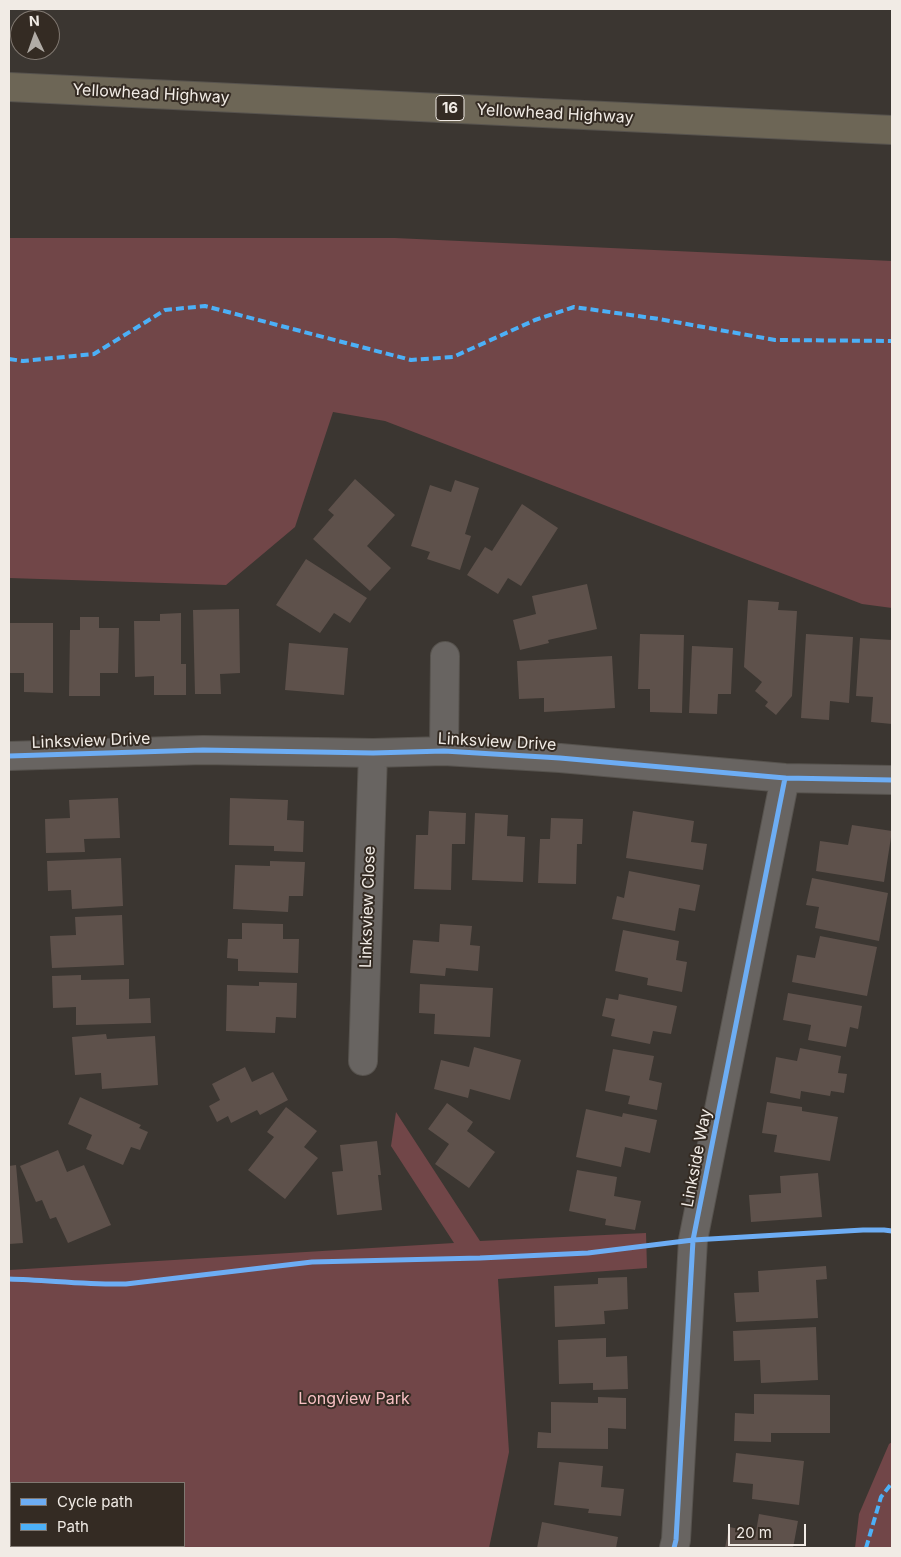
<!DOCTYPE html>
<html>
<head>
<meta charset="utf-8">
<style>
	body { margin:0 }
	#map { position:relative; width:901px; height:1557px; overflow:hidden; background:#3b3631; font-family:Inter,sans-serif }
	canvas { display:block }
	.frame { position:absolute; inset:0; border:10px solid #f1ebe5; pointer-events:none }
	.legend { position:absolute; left:10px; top:1482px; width:175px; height:65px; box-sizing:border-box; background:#342b23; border:1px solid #807871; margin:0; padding:6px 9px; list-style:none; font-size:15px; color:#f1ebe5 }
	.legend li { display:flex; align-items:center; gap:10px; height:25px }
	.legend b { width:25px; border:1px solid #807871 }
	.north { position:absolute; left:10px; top:10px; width:50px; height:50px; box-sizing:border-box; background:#342b23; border:1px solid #807871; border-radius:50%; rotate:357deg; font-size:14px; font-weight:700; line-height:20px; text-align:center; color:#f1ebe5 }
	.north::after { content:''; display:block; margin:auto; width:18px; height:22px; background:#b1aca6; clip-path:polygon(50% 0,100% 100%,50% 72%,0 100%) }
	.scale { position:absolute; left:728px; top:1524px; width:78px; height:22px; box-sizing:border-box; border:2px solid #f1ebe5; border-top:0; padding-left:6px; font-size:15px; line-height:18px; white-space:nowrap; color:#f1ebe5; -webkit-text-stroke:4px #342b23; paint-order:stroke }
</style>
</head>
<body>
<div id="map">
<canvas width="901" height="1557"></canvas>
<div class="frame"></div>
<ul class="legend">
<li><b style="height:6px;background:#6dadf4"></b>Cycle path</li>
<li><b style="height:6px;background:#4cb0f7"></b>Path</li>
</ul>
<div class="north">N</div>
<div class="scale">20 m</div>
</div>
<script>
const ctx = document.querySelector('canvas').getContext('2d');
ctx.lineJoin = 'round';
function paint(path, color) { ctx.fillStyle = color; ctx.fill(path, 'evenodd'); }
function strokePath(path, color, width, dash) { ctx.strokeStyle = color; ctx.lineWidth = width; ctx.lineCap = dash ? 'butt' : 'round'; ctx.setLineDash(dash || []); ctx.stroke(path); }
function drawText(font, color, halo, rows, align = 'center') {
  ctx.font = font + ' Inter,sans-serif'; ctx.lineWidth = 4; ctx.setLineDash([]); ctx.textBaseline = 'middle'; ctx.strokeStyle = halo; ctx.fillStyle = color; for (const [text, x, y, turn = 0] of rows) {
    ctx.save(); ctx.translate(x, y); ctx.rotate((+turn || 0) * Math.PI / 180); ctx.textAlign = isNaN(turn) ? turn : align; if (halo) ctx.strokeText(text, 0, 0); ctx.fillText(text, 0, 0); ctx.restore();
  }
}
paint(new Path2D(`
	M9 238H395L892 261V608L862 604 385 421 333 412 295 527 226 585 9 578Z
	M396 1112 480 1241 646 1233 647 1268 498 1279 509 1452 489 1548H9V1270L454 1243 391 1146ZM11 1483H184V1546H11Z
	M892 1442V1548H855L859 1514 889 1444Z`), '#714648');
paint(new Path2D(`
	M355 479 395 515 367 546 391 568 370 591 313 539 334 515 328 510Z
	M455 480 479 488 465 534 471 536 460 570 427 559 430 552 411 546 430 485 451 492Z
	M522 504 558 528 521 586 508 578 498 594 467 575 485 547 492 551Z
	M306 559 367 598 350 623 334 613 320 633 276 605Z
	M587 584 597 629 548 640 549 643 520 650 513 620 536 614 532 596Z
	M748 600 779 602 778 610 797 611 792 696 776 715 765 706 768 702 755 691 762 682 744 667Z
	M239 609 240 673 220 674 221 694H195L193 610Z
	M181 613V664H186V695H154V676L135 677 134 621H160V614Z
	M80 617H99V628H119L118 673H100V696H69L70 630H80Z
	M9 623H53V693L24 692V673H9Z
	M640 634 684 635 682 713 650 712V689H638Z
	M806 634 853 637 849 703 830 701 829 720 801 718Z
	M860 638 892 640V724L871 722 873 697 856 696Z
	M289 643 348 648 344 695 285 690Z
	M692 646 733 648 731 694H718L717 714 689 713Z
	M612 656 615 708 544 712V698L519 699 517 661Z
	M118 798 120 838 84 839 85 852 46 853 45 819 70 818 69 800Z
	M230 798 288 800 287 820 304 821 303 852 274 851V846L229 845Z
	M429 811 466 813 465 844H452L451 890 414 889 416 835H428Z
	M633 811 694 821 691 842 707 844 703 870 626 858Z
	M475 813 508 815 507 836 525 837 523 882 472 880Z
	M551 818 583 819 582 844H577L576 884 538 883 540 839H550Z
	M852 825 892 831 884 882 816 871 820 841 848 845Z
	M121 858 123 906 72 909 71 890 48 891 47 861Z
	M270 861 305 862 303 896H289L288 912 233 909 235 865 270 866Z
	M629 871 700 885 695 911 679 908 675 931 612 919 617 896 624 898Z
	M812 878 888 893 879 941 815 928 819 907 806 905Z
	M122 915 124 965 52 968 50 936 76 935 75 917Z
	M242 923 283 924V939H299L298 973 238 971V959L227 958 228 939H242Z
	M440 924 472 926 470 945 480 946 478 971 446 968 445 976 410 973 413 940 439 942Z
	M623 930 679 941 676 960 687 962 682 992 647 985 648 978 615 971Z
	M820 936 877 947 867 996 792 982 797 955 815 958Z
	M81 975V980L129 979V999L150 998 151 1023 76 1025V1007L53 1008 52 976Z
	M259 982 297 983 296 1018 276 1017 275 1033 226 1031 227 985 259 986Z
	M420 984 493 988 490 1037 434 1034 435 1014 419 1013Z
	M788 993 862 1006 858 1029 850 1027 846 1047 808 1040 811 1025 783 1020Z
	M619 994 677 1006 671 1034 653 1031 650 1044 611 1036 615 1019 602 1016 606 998 618 1000Z
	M106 1034 107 1039 155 1036 158 1085 102 1089 101 1073 75 1075 72 1037Z
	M474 1047 521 1060 510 1100 470 1089 468 1098 434 1089 441 1060 469 1067Z
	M800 1048 841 1056 838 1073 847 1074 844 1093 831 1091 830 1096 801 1091 800 1099 770 1093 776 1057 797 1061Z
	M613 1049 654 1056 649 1080 662 1083 657 1110 628 1104 630 1096 605 1091Z
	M245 1067 252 1082 273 1072 288 1100 260 1115 257 1110 231 1123 228 1116 217 1122 209 1106 220 1100 212 1084Z
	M80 1097 141 1125 139 1128 148 1132 140 1150 131 1147 123 1165 86 1149 92 1135 68 1124Z
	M767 1102 802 1107V1111L838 1117 830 1161 774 1152 777 1135 762 1133Z
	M447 1103 473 1122 467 1131 495 1152 469 1188 435 1164 449 1144 428 1129Z
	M286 1107 317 1131 304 1147 318 1158 285 1199 248 1170 274 1137 267 1132Z
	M586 1109 622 1117 623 1113 657 1120 650 1153 625 1147 621 1167 576 1157Z
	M377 1141 381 1175H378L382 1210 337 1215 332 1172 343 1171 340 1145Z
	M58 1150 67 1172 84 1165 111 1225 68 1243 56 1217 50 1219 42 1200 36 1202 20 1166Z
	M16 1165 23 1243 9 1244V1166Z
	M577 1170 617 1177 614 1196 641 1201 635 1230 605 1225 606 1219 569 1211Z
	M818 1173 822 1217 751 1222 749 1195 781 1193 780 1176Z
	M826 1266 827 1279 816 1280 818 1318 736 1322 734 1293 759 1292 758 1271Z
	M627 1277 628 1309 604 1311 605 1324 555 1327 554 1286 598 1284V1278Z
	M816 1327 818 1380 761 1383 760 1360 734 1361 733 1331Z
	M606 1338V1357L627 1356 628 1389 593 1390V1383L559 1384 558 1340Z
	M754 1394 830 1395V1433H771V1442L734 1441 735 1413 754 1414Z
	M598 1397 626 1398V1429L608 1428V1449L537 1448 538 1432 551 1433V1402L598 1403Z
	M736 1453 804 1461 799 1505 752 1499 753 1484 733 1482Z
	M559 1462 603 1466 601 1487 624 1489 621 1516 588 1513 589 1509 554 1505Z
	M759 1514 798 1521 793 1548H725L729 1527 756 1532Z
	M542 1522 618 1537 616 1548H537Z`), '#5e514b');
const minor = new Path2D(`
	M444 751 445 656
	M9 756 203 750 373 753 444 751 560 758 785 778 892 780
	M363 1061 373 753
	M674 1548 676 1540 693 1240 785 778`);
const highway = new Path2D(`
	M9 87 892 130`);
strokePath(minor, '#57534e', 30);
strokePath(highway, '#57534e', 30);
strokePath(minor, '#686461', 28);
strokePath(highway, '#6d6656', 28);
strokePath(new Path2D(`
	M9 359 23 361 94 354 165 310 205 306 411 360 453 357 535 320 574 307 659 319 775 340 892 341
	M866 1548 881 1497 892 1483`), '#4cb0f7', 4, [8, 4]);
strokePath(new Path2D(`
	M9 756 203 750 373 753 444 751 560 758 785 778 892 780
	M9 1279C48 1280 87 1285 126 1284L312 1262 480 1258 588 1253 693 1240 863 1230H884L892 1231
	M674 1548 676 1540 693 1240 785 778`), '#6dadf4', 5);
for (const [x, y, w] of [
	[450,108,28]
]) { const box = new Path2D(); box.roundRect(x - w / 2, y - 12.5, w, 25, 4); ctx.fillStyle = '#342b23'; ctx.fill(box); strokePath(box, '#f1ebe5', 1); }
drawText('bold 15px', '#f1ebe5', null, [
	["16",450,108]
]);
drawText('16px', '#f1ebe5', '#342b23', [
	["Yellowhead Highway",151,94,3],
	["Yellowhead Highway",555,114,3],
	["Linksview Drive",91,741,-2],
	["Linksview Drive",497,742,3],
	["Linksview Close",368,907,-88],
	["Linkside Way",697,1158,-79]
]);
drawText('16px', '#f7c0c3', '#342b23', [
	["Longview Park",354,1399]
]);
</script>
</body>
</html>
